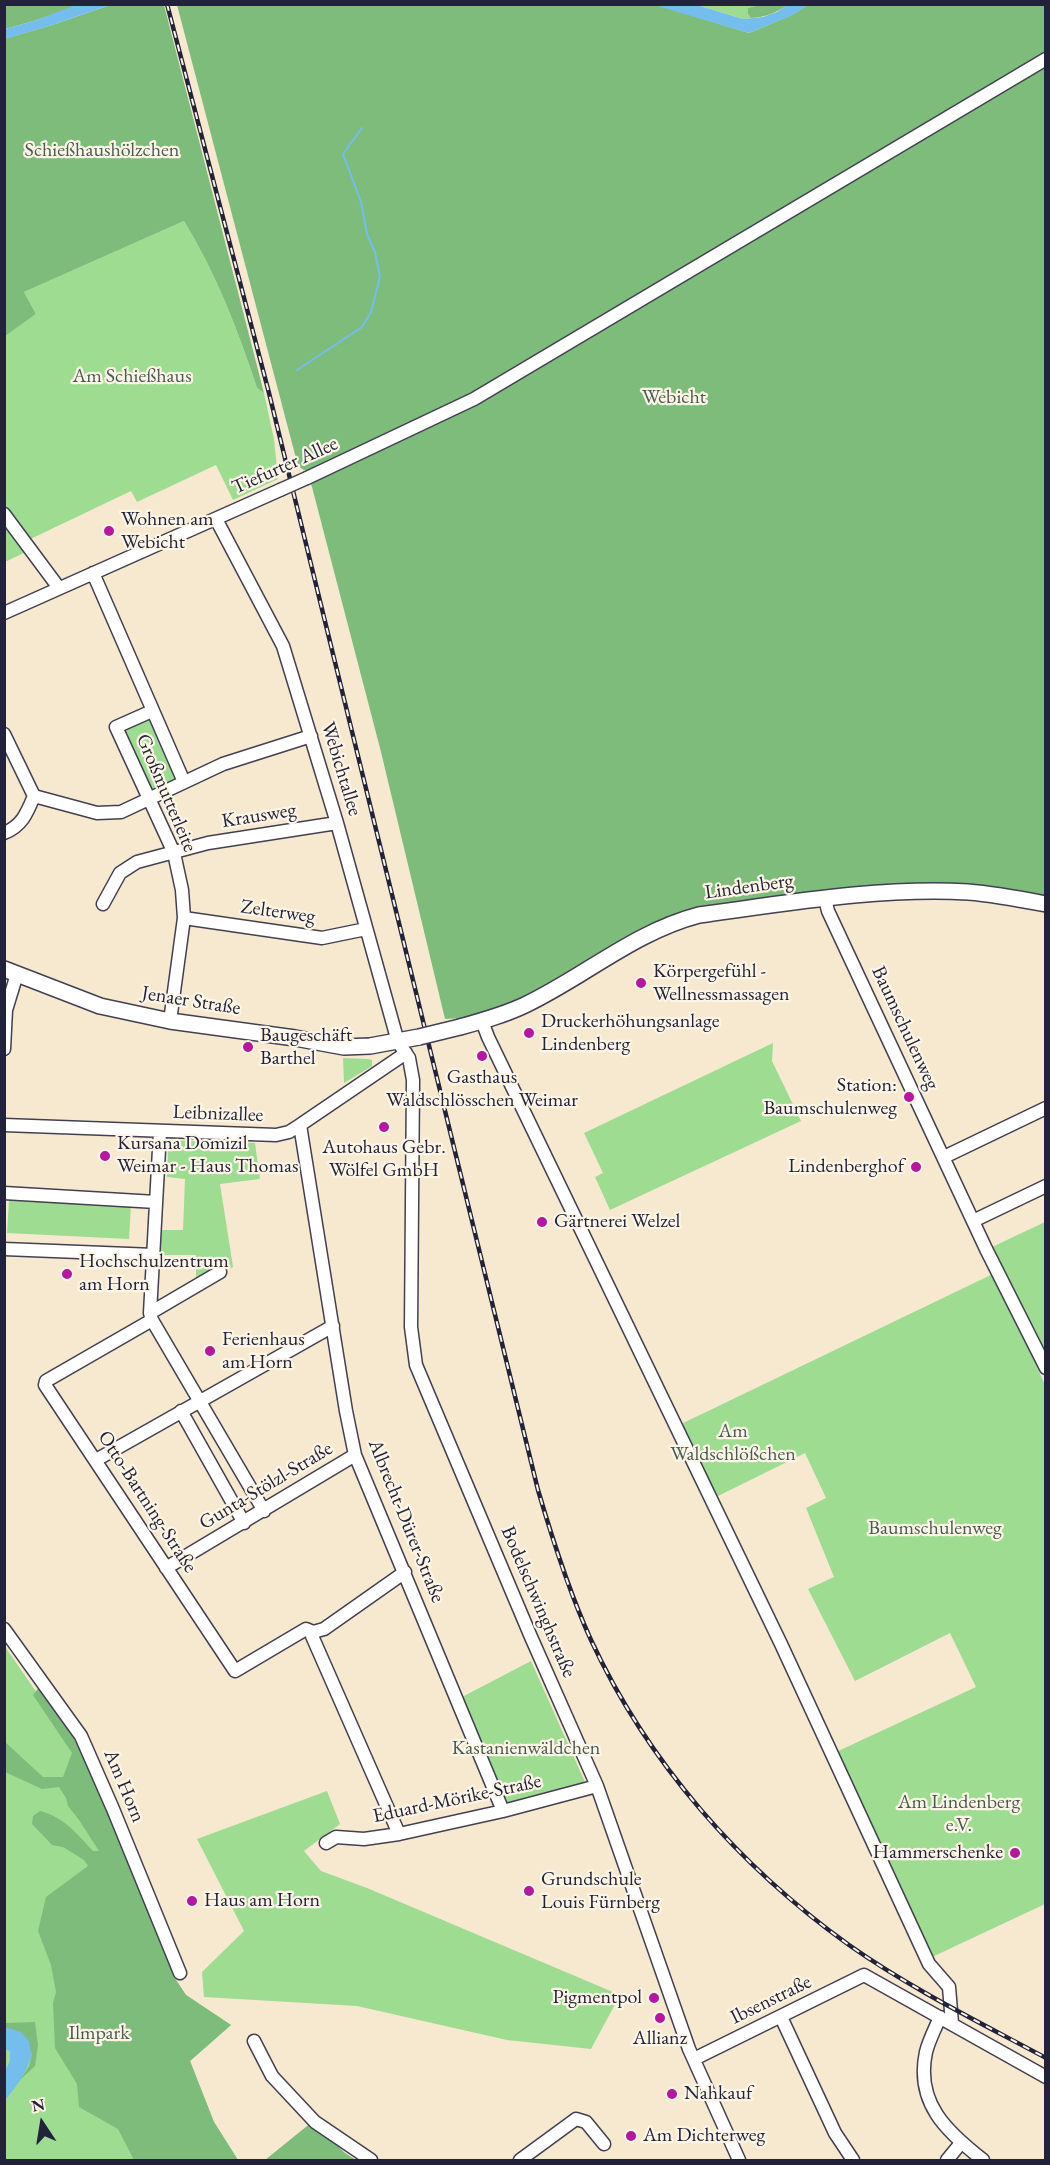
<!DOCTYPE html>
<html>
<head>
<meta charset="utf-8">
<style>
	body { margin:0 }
	#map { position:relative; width:1050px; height:2165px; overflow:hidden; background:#f6e9d0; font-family:"EB Garamond",serif }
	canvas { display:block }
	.frame { position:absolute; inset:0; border:6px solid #22223b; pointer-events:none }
	.north { position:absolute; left:12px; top:2093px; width:60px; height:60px; -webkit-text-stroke:4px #fcf5e5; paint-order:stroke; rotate:348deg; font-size:16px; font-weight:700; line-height:24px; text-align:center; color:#22223b }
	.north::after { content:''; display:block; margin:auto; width:21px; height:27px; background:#22223b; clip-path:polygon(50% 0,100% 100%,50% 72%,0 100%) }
</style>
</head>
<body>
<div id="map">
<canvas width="1050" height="2165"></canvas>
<div class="frame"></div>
<div class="north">N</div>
</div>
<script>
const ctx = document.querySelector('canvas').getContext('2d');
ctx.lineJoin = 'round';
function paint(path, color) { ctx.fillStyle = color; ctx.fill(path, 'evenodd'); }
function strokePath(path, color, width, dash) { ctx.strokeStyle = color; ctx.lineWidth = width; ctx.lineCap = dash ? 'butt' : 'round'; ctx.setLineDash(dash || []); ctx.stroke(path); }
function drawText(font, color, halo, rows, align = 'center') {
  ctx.font = font + ' "EB Garamond",serif'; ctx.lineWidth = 4.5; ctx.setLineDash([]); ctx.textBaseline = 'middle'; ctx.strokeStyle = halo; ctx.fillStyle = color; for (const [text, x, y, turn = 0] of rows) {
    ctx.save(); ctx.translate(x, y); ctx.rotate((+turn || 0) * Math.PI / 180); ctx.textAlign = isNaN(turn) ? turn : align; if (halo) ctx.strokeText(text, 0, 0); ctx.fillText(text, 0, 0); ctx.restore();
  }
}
paint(new Path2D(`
	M697 5H759L748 8V14L751 18 743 19Z
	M184 221C216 273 238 330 257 388L264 393 274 439 278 479 233 500 216 465 137 502 131 491 20 544 26 552 5 562 4 336 36 314 24 292Z
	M150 717 178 780 151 792 122 729Z
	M773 1043 772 1061 801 1121 610 1210 595 1177 603 1173 584 1133Z
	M343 1058 368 1059 372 1060V1066L344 1083Z
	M159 1140 255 1143 260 1179 220 1184 233 1267 196 1286V1255H154L155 1230H183L185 1179 167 1177 168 1149 159 1147Z
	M9 1200 131 1205 129 1239 7 1233Z
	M1045 1222V1359L992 1247Z
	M997 1272 1041 1364 1037 1367 1045 1385V1904L930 1958 836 1752 976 1687 950 1633 855 1681 808 1589 834 1577 806 1508 826 1498 805 1453 714 1498 679 1425Z
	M4 1645 76 1750 174 1977 186 1995 231 2025 190 2061 214 2122 238 2160H5Z
	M531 1661 585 1782 582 1785 506 1804 462 1697Z
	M327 1791 340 1824 304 1851 321 1871 367 1888 620 1995 591 2049 507 2040 357 2006 204 1997 202 1972 244 1931 197 1839Z`), '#9edc92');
paint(new Path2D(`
	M654 4 749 33 792 15 808 5H1045V899L1006 891 698 910 511 1004 466 1018 445 1019 381 752 312 487 307 472 298 466 177 5Z
	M5 5H78L37 20 5 29Z
	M110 5H164L264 393 257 388C238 330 216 273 184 221L24 292 36 314 5 336 4 39 52 25Z
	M759 5H788C776 13 766 17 751 18L748 14V8Z
	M39 1687 80 1748 145 1899 174 1977 186 1995 231 2025 190 2061 214 2122 238 2160H134L118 2129 79 2107 77 2084 55 2048 53 2003 56 1992 51 1965 38 1931 46 1897 88 1866 84 1860 63 1847 52 1845 32 1824 33 1816 40 1811C64 1817 77 1834 93 1851H99L79 1820 68 1806 66 1798 59 1787 42 1789 5 1772 4 1741 43 1777H63L72 1753 33 1695Z
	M35 2022 38 2045 35 2066 20 2080 29 2066 32 2054 29 2046 5 2027V2023Z
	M312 2122 345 2153 356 2160H265Z`), '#7ebc7c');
paint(new Path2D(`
	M78 4 110 5 52 25 5 39V29L37 20Z
	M654 5H697L743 19 763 17 777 12 788 5H808L793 15 749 33Z
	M5 2027 21 2032 29 2041V2046L32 2054C27 2072 17 2086 5 2100V2071L10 2061V2051L5 2049Z`), '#74bdec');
strokePath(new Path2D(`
	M297 370 362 327 371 312 380 277 375 252 367 234 361 202 343 154 362 128`), '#74bdec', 2);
const minor = new Path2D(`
	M307 478 474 399 1046 59
	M4 514 59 588
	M216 519 283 646 337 823 398 1042 409 1058 413 1080 411 1327 416 1365 531 1637 597 1786 689 2049 739 2160
	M93 573 184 782
	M4 613 280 490
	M152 711 116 727 174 853 182 890 184 918 170 1021
	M4 734 34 796C27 813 22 826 4 833
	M34 796 97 813 121 812 223 764 311 736
	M825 899 828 911 986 1249 1046 1368
	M103 904 120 873 137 862 208 843 337 823
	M184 918 322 938 366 929
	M482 1021 488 1037 781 1644 929 1964 949 1987 952 2023
	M4 1049 6 1010 17 974
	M4 1125 276 1135 289 1132 300 1125 406 1053
	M300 1125 346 1411 355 1455 503 1811
	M160 1131 150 1313 152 1320 264 1511
	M944 1157 1046 1108
	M4 1193 156 1202
	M973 1221 1046 1186
	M4 1249 154 1255
	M150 1313 220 1272
	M152 1320 46 1381 45 1385 235 1671 306 1629 313 1632
	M181 1411 244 1523
	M96 1460 333 1326
	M166 1568 355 1455
	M4 1629 81 1736 113 1809 180 1973
	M399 1834 312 1636 313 1632 324 1629 405 1572
	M326 1843 336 1837 364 1839 399 1834 503 1811 597 1786
	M781 2017 835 2133 853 2160
	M940 2017C935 2029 929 2040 926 2052 915 2103 947 2132 983 2160
	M254 2041 272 2076 315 2122 371 2160
	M694 2059 864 1975 1046 2077
	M520 2160 576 2119 586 2122 604 2144
	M947 2160 961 2143`);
const major = new Path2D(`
	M4 969 100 1006 170 1021 295 1038 344 1047 370 1046 419 1037
	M460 1027C482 1021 504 1015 525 1005 584 977 634 932 699 915 788 903 879 887 968 892 994 894 1020 899 1046 904`);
strokePath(minor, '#424051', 15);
strokePath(major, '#424051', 18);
strokePath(minor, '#fff', 12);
strokePath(major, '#fff', 15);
const rail = new Path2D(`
	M167 4 269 393 538 1490C553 1541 569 1592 591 1640 648 1763 740 1867 849 1945 910 1988 979 2022 1046 2058`);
strokePath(rail, '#22223b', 4.5);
strokePath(rail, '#fcf5e5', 2, [7]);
const minorBridge = new Path2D(`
	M280 490 307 478`);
const majorBridge = new Path2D(`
	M419 1037 460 1027`);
strokePath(minorBridge, '#424051', 15, []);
strokePath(majorBridge, '#424051', 18, []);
strokePath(minorBridge, '#fff', 12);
strokePath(majorBridge, '#fff', 15);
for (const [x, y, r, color] of [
	[109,531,6,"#b5179e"],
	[641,983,6,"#b5179e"],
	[529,1033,6,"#b5179e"],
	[248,1047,6,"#b5179e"],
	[482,1056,6,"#b5179e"],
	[909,1097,6,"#b5179e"],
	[384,1127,6,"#b5179e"],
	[105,1156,6,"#b5179e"],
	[916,1167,6,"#b5179e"],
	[542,1222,6,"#b5179e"],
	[67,1274,6,"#b5179e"],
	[210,1351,6,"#b5179e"],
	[1015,1853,6,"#b5179e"],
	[529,1891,6,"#b5179e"],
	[192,1901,6,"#b5179e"],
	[654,1998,6,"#b5179e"],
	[660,2018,6,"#b5179e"],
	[672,2094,6,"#b5179e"],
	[631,2136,6,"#b5179e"]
]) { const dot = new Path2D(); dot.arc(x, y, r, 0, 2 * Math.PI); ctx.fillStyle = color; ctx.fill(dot); strokePath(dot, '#fcf5e5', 2); }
drawText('20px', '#475a55', '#fcf5e5', [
	["Schießhaushölzchen",102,151],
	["Am Schießhaus",132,377],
	["Webicht",674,398],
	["Am",733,1432],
	["Waldschlößchen",733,1455],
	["Baumschulenweg",935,1529],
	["Kastanienwäldchen",526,1749],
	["Am Lindenberg",959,1803],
	["e.V.",959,1826],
	["Ilmpark",99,2034]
]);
drawText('20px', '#22223b', '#fcf5e5', [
	["Tiefurter Allee",285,466,-24],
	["Webichtallee",341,769,73],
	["Großmutterleite",166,793,67],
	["Krausweg",259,816,-9],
	["Lindenberg",749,887,-8],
	["Zelterweg",278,912,8],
	["Jenaer Straße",191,1001,9],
	["Baumschulenweg",905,1028,65],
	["Leibnizallee",218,1114,2],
	["Gunta-Stölzl-Straße",266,1486,-31],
	["Otto-Bartning-Straße",147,1502,57],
	["Albrecht-Dürer-Straße",406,1521,68],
	["Bodelschwinghstraße",538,1602,67],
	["Am Horn",124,1786,67],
	["Eduard-Mörike-Straße",457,1799,-12],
	["Ibsenstraße",771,2000,-26]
]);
drawText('20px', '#22223b', '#fcf5e5', [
	["Wohnen am",121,520],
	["Webicht",121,543],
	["Körpergefühl -",653,972],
	["Wellnessmassagen",653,995],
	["Druckerhöhungsanlage",541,1022],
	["Lindenberg",541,1045],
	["Baugeschäft",260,1036],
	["Barthel",260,1059],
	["Gasthaus",482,1078,"center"],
	["Waldschlösschen Weimar",482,1101,"center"],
	["Station:",897,1086,"right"],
	["Baumschulenweg",897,1109,"right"],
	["Kursana Domizil",117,1144],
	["Weimar - Haus Thomas",117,1167],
	["Autohaus Gebr.",384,1148,"center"],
	["Wölfel GmbH",384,1171,"center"],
	["Lindenberghof",904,1167,"right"],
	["Gärtnerei Welzel",554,1222],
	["Hochschulzentrum",79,1262],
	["am Horn",79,1285],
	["Ferienhaus",222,1340],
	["am Horn",222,1363],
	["Hammerschenke",1003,1853,"right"],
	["Grundschule",541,1880],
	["Louis Fürnberg",541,1903],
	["Haus am Horn",204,1901],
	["Pigmentpol",642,1998,"right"],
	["Allianz",660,2039,"center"],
	["Nahkauf",684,2094],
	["Am Dichterweg",643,2136]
], 'left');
</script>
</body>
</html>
